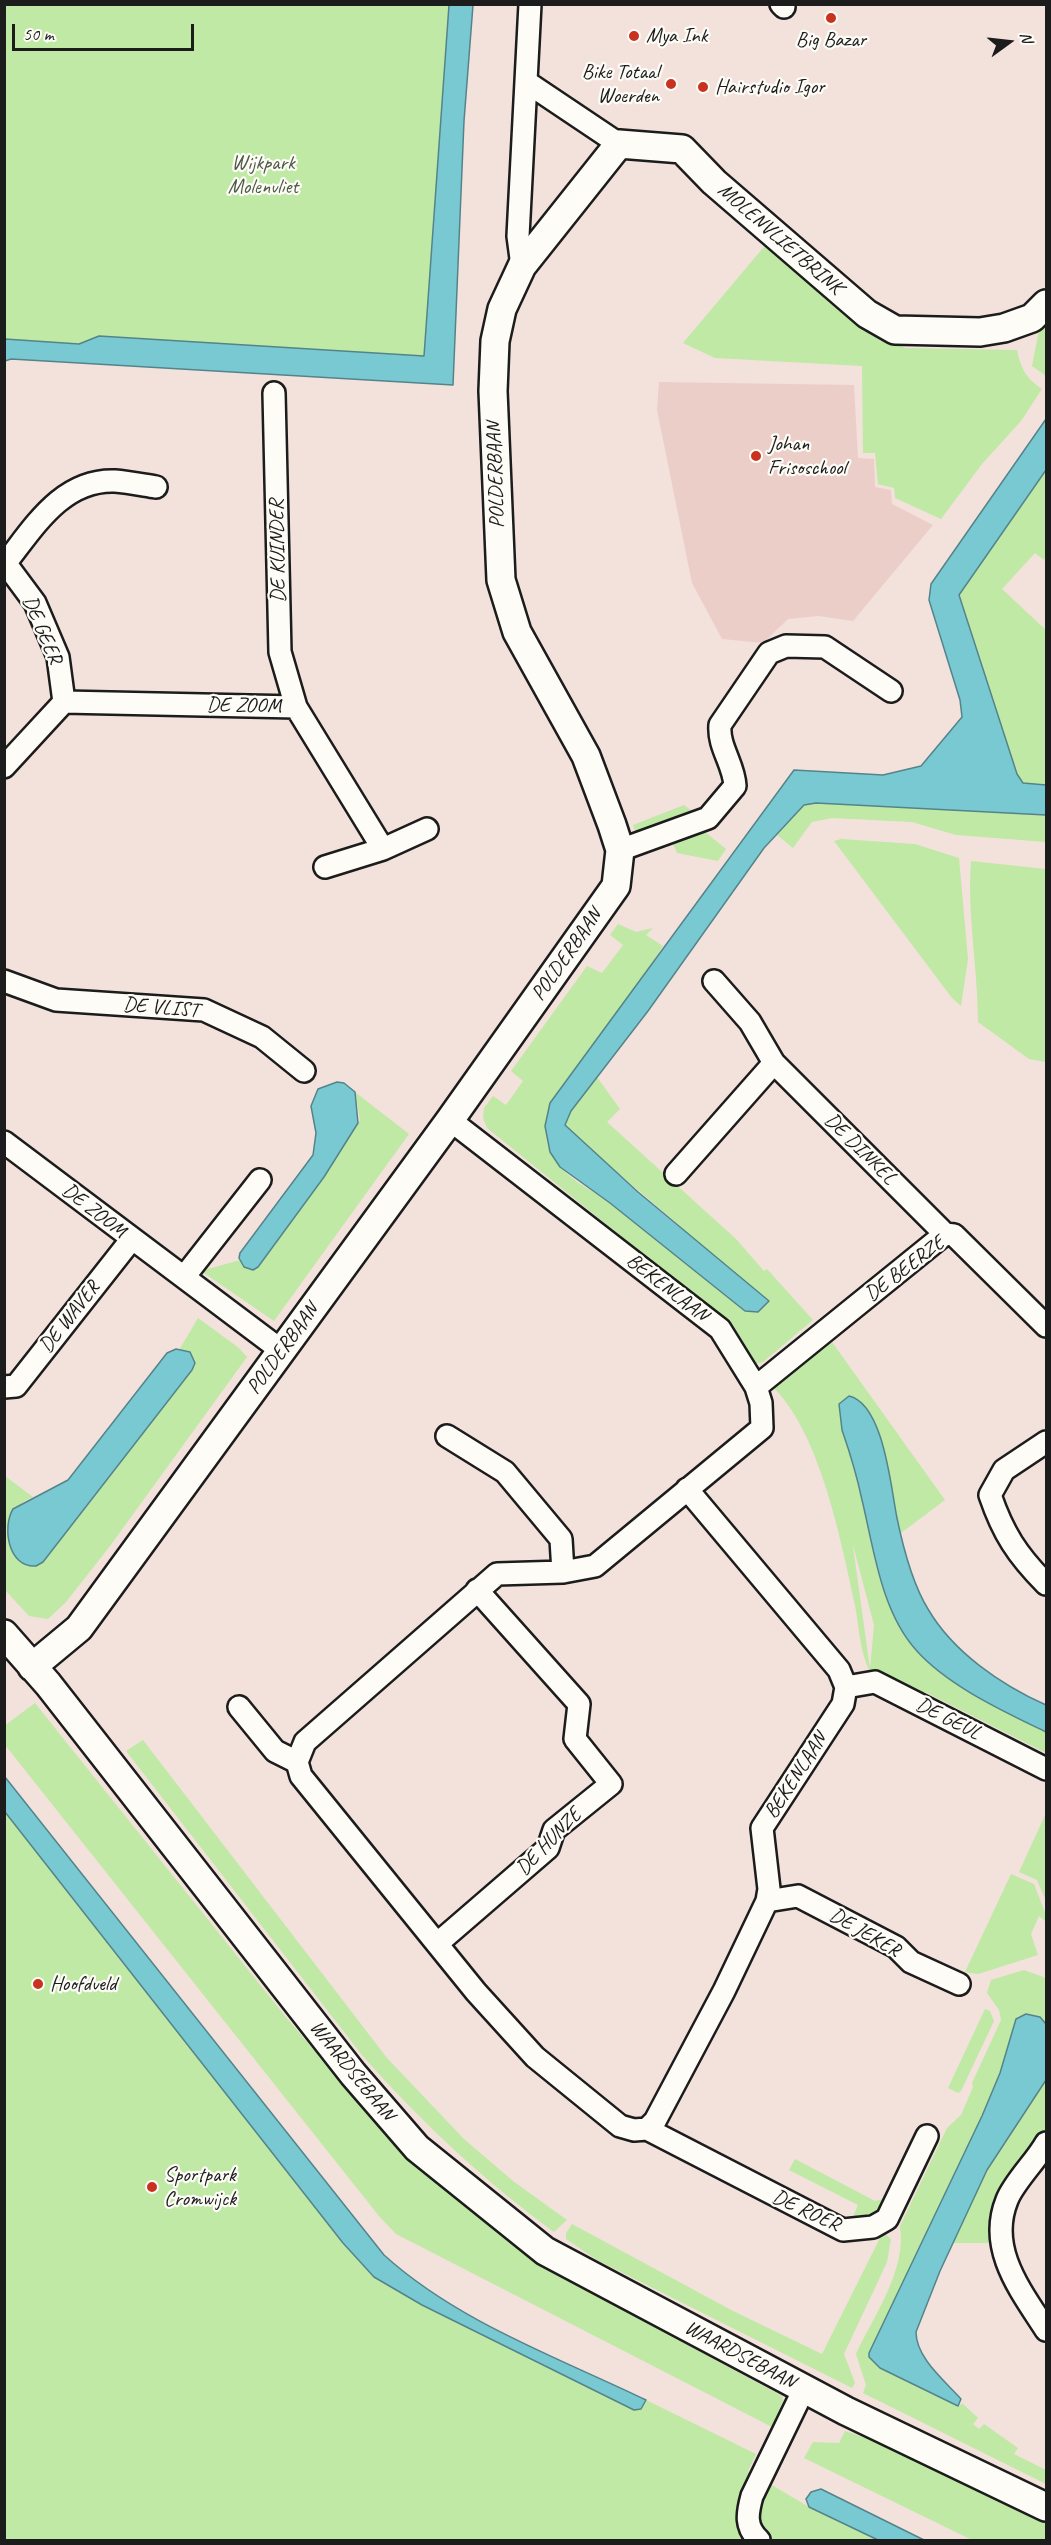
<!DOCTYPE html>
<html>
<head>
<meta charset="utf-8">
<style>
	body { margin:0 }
	#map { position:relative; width:1051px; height:2545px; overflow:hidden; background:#f3e1dc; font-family:Caveat,sans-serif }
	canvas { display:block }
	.frame { position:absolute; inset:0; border:6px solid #1c1c1c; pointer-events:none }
	.north { position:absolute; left:979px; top:12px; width:60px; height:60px; -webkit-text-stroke:4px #fdfcf7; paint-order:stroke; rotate:75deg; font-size:16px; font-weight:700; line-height:24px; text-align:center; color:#1c1c1c }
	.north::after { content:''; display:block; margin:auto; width:21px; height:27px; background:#1c1c1c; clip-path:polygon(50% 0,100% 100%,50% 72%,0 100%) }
	.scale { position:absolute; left:12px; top:24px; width:182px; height:27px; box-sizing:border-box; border:3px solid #1c1c1c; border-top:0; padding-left:8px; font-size:18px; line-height:21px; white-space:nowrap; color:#1c1c1c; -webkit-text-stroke:4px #fdfcf7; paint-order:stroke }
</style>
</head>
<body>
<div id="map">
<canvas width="1051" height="2545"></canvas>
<div class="frame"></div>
<div class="north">N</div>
<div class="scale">50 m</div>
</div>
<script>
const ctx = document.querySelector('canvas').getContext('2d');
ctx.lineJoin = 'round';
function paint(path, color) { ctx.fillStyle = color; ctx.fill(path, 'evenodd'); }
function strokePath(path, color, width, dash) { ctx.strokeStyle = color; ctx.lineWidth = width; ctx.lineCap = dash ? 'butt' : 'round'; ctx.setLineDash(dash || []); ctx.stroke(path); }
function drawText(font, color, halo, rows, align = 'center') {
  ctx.font = font + ' Caveat,sans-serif'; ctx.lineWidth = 4.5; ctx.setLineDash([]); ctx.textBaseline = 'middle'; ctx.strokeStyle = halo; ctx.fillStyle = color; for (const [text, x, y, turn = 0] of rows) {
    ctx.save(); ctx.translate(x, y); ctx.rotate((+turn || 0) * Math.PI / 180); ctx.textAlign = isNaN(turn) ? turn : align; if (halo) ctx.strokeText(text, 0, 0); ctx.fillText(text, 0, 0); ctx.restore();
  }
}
paint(new Path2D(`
	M659 382 854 385 858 458 874 459 875 487 891 490 892 504 933 525 853 621 818 616 788 619 763 643 722 639 692 583 657 410Z`), '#eccec9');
paint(new Path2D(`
	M4 5H449L424 356 99 336 79 344 5 339Z
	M768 242 872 329 905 348 1017 350C1021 369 1026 378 1042 389L1021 421 982 464 941 519 895 498 894 488 878 484 875 453H863L862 366 715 358 683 343Z
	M1046 326V376L1032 366 1039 330Z
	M1046 470V556L1044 560 1035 553 1002 589 1046 630V785L1023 783 1017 774 959 594Z
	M816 803 1046 815V842L956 835 912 822 832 818 812 822 793 848 777 835 804 805Z
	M684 805 696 814 637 837 633 825Z
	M700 828 726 849 718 861 677 853 671 839Z
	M841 839 915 844 959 858 968 959 961 1006 952 998 834 841Z
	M971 861 1046 869V1062L1029 1059 978 1022C978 969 967 915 971 861Z
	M618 924 636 932 653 928 646 935 663 946 545 1126C546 1135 547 1146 551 1154 572 1193 641 1213 680 1226L567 1129 565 1125 571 1111 597 1077 620 1109 607 1122 736 1239 764 1271 767 1269 813 1320 763 1362 754 1364 734 1330 715 1312 487 1128 483 1118 484 1108 493 1096 506 1105 523 1081 511 1071 587 966 602 973 623 945 610 935Z
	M355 1092 409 1134 274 1321 201 1271 240 1260 244 1267 253 1270 258 1267 324 1177 360 1120Z
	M198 1318 239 1348 247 1357 110 1546 66 1602 48 1619 29 1616 5 1590V1476L33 1497 23 1502 6 1530 13 1552 43 1562 192 1370 190 1352 179 1350Z
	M832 1342 945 1500 901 1533 879 1435 842 1430C850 1453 857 1476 862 1500 874 1549 881 1611 916 1650 948 1686 1003 1711 1046 1732V1753L925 1692 912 1694 870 1672C860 1653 859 1627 855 1605 841 1541 821 1436 774 1388ZM853 1545 874 1625 870 1669 853 1546Z
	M35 1703 285 2016 390 2139 463 2204 575 2284 782 2396 783 2401 772 2427 396 2234 379 2216 5 1745 4 1726Z
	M143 1740 387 2058 464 2139 513 2181 567 2220 554 2232C482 2179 421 2122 362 2055L126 1751Z
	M5 1812 343 2243 374 2277 641 2409 646 2400 756 2454 748 2471 809 2507 878 2540H5Z
	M1046 1813V1901L1037 1880 1019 1872Z
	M1011 1874 1034 1884 1046 1915 1045 1921 1039 1916 1031 1934 1038 1955 978 1974 965 1972Z
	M1024 1970 1046 1978V2024C1039 2015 1027 2010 1016 2019L1000 2073 982 2116 869 2357 961 2405 962 2403 978 2418 973 2424 979 2429 984 2424 1018 2448 1014 2454 1046 2470V2484L863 2393 866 2385 856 2354C874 2315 907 2270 900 2226L947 2128 961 2115 973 2087 972 2083 1001 2020 999 2010 987 1993 991 1980Z
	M985 2009 990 2011 994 2021 961 2091 958 2093 948 2088Z
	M1046 2080V2130L1005 2191 993 2243H952L987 2170Z
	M795 2159 875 2201 884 2199 872 2220 851 2221 858 2205 789 2170Z
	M572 2224 733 2311 822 2354 883 2232 891 2239 887 2262 844 2354 855 2383 852 2388 597 2260 566 2239V2233Z
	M845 2431 914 2454 1046 2519V2540H972L804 2458 813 2442 839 2443Z`), '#bfe9a5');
const water = new Path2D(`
	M449 5H473L464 121 453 385 11 359 5 361V339L79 344 99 336 424 356Z
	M1046 419V470L959 595 1017 774 1023 783 1046 785V815L816 803 804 805 764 848 648 1011 571 1111 565 1125 638 1192 769 1301 758 1312 745 1311 610 1203 560 1167 550 1152 545 1126 550 1103 794 770 883 775 921 766 962 717 960 700 929 600 931 584Z
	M337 1082 344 1083 355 1092 358 1123 324 1177 258 1267 253 1270 244 1267 239 1258 240 1253 313 1155 316 1133 311 1106 318 1089Z
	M176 1349 190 1352 195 1363 192 1370 43 1562 36 1566C8 1568 2 1527 13 1509L68 1480 167 1353Z
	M849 1396C884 1404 891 1489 897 1518 903 1547 912 1583 928 1609 953 1652 1001 1685 1046 1705V1732C1003 1711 948 1686 916 1650 881 1611 874 1549 862 1500 857 1476 850 1453 842 1430L839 1404Z
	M5 1777 384 2255C458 2322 557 2357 646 2400L641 2409 634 2410 422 2305 374 2277 343 2243 5 1812Z
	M1026 2014 1040 2017 1046 2024V2080L987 2170 940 2271 916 2332C916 2358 945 2381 961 2399L958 2406 880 2368 869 2357V2353L982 2116 1000 2073 1016 2019Z
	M821 2489 924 2540H878L809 2507 806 2499 811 2492Z`);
paint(water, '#79c9d3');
strokePath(water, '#54848a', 1.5);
const minor = new Path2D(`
	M781 4 784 7
	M528 83 619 144
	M522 266 518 236 530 4
	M274 393 280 652 296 707
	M6 564 35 603 58 657 64 702
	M4 565C33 529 61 479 115 481 128 482 143 485 156 487
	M4 767 64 702 296 707 383 849 427 829
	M620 850 708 818 735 786C734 764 718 747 720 725L769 653 786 646 825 647 891 691
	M325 867 383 849
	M4 981 56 1000 204 1010 262 1037 304 1071
	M714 981 750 1022 774 1063 945 1234
	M4 1142 282 1351
	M676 1174 774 1063
	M184 1277 260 1180
	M4 1387 16 1386 131 1240
	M756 1387 945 1234 954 1235 1046 1326
	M447 1436 505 1472 561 1539 563 1572
	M1046 1442 1004 1470 990 1495C1003 1533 1017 1555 1046 1584
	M846 1687 875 1682 1046 1769
	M239 1707 275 1751 297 1762 301 1776 476 1992 535 2057 620 2126 634 2130 647 2129
	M297 1762 305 1742 497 1574 563 1572 595 1566 762 1428 761 1403 756 1387 720 1329 450 1120
	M767 1901 798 1896 896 1947 911 1962 959 1984
	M438 1943 548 1848 554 1830 611 1784 575 1739 579 1704 477 1590
	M647 2129 655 2121 724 1991 767 1901 769 1889 762 1828 843 1704 846 1687 839 1670 687 1489
	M647 2129 843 2230 873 2227 887 2219 927 2136
	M1046 2143C1036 2161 1014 2182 1007 2200 987 2249 1021 2291 1046 2330
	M759 2540C745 2527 747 2514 752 2496L804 2389`);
const tertiary = new Path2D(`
	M4 1634 48 1684 353 2074 417 2148 545 2251 846 2411 1046 2507
	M32 1667 79 1628 450 1120 616 886 620 850 612 825 586 756 517 632 501 580 493 391 495 341 502 309 522 266 619 144 682 149 714 182 867 314 895 330 980 332 1004 328 1032 318 1046 304`);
strokePath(minor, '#1c1c1c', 26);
strokePath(tertiary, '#1c1c1c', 32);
strokePath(minor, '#fdfcf7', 21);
strokePath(tertiary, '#fdfcf7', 27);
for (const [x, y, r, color] of [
	[831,18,6,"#c8321e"],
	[634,36,6,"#c8321e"],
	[671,84,6,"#c8321e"],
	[703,87,6,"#c8321e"],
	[756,456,6,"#c8321e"],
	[38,1984,6,"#c8321e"],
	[152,2187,6,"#c8321e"]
]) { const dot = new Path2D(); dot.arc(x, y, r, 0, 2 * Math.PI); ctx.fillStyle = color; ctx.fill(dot); strokePath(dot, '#fdfcf7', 2); }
drawText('21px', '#1c1c1c', '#fdfcf7', [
	["Mya Ink",646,36],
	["Big Bazar",831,40,"center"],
	["Bike Totaal",659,72,"right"],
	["Woerden",659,96,"right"],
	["Hairstudio Igor",715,87],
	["Johan",768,444],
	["Frisoschool",768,468],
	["Hoofdveld",50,1984],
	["Sportpark",164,2175],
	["Cromwijck",164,2199]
], 'left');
drawText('21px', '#4d5a45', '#fdfcf7', [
	["Wijkpark",263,163],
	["Molenvliet",263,187]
]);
drawText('21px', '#1c1c1c', '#fdfcf7', [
	["MOLENVLIETBRINK",780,239,41],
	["POLDERBAAN",496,475,-92],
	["DE KUINDER",278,551,-91],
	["DE GEER",42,630,67],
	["DE ZOOM",244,706,1],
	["POLDERBAAN",567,955,-55],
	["DE VLIST",161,1008,5],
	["DE DINKEL",860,1149,45],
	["DE ZOOM",94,1211,38],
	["DE BEERZE",905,1269,-37],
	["BEKENLAAN",667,1288,38],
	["DE WAVER",70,1317,-52],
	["POLDERBAAN",283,1349,-54],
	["DE GEUL",948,1719,27],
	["BEKENLAAN",796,1776,-57],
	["DE HUNZE",549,1842,-46],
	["DE JEKER",865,1933,30],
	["WAARDSEBAAN",352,2071,51],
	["DE ROER",806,2211,25],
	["WAARDSEBAAN",740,2355,28]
]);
</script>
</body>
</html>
